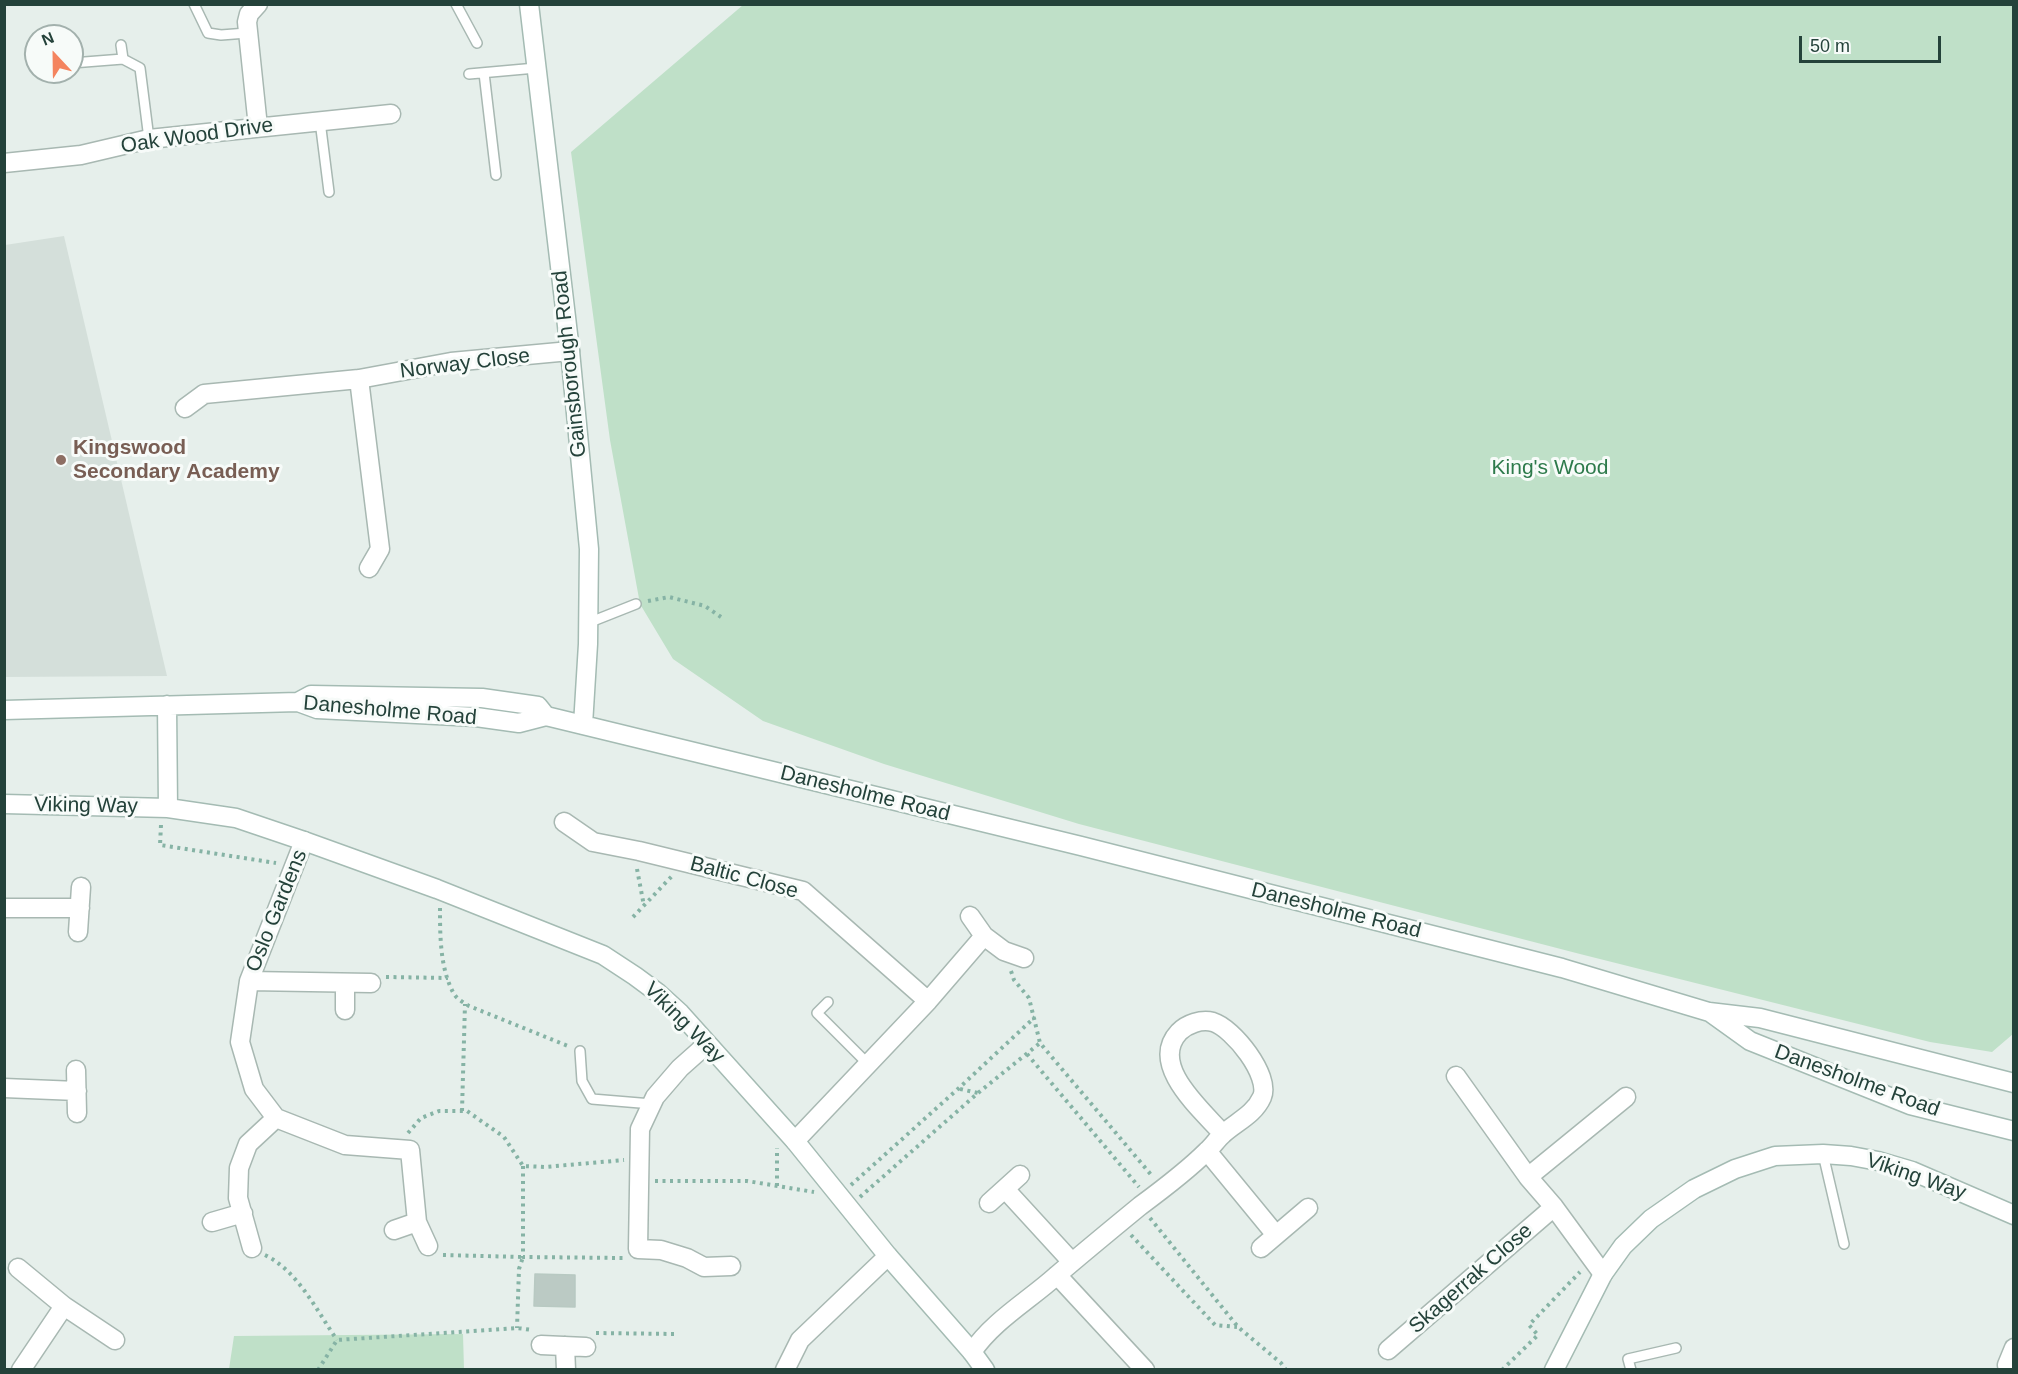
<!DOCTYPE html>
<html>
<head>
<meta charset="utf-8">
<style>
	body { margin:0 }
	#map { position:relative; width:2018px; height:1374px; overflow:hidden; background:#e6efeb; font-family:Arial,sans-serif }
	canvas { display:block }
	.frame { position:absolute; inset:0; border:6px solid #24423a; pointer-events:none }
	.north { position:absolute; left:24px; top:24px; width:60px; height:60px; box-sizing:border-box; background:#f7fbf9; border:2px solid #a3b1ad; border-radius:50%; rotate:338deg; font-size:16px; font-weight:700; line-height:24px; text-align:center; color:#24423a }
	.north::after { content:''; display:block; margin:auto; width:21px; height:27px; background:#f4845f; clip-path:polygon(50% 0,100% 100%,50% 72%,0 100%) }
	.scale { position:absolute; left:1799px; top:36px; width:142px; height:27px; box-sizing:border-box; border:3px solid #24423a; border-top:0; padding-left:8px; font-size:18px; line-height:21px; white-space:nowrap; color:#24423a; -webkit-text-stroke:4px #f7fbf9; paint-order:stroke }
</style>
</head>
<body>
<div id="map">
<canvas width="2018" height="1374"></canvas>
<div class="frame"></div>
<div class="north">N</div>
<div class="scale">50 m</div>
</div>
<script>
const ctx = document.querySelector('canvas').getContext('2d');
ctx.lineJoin = 'round';
function paint(path, color) { ctx.fillStyle = color; ctx.fill(path, 'evenodd'); }
function strokePath(path, color, width, dash) { ctx.strokeStyle = color; ctx.lineWidth = width; ctx.lineCap = dash ? 'butt' : 'round'; ctx.setLineDash(dash || []); ctx.stroke(path); }
function drawText(font, color, halo, rows, align = 'center') {
  ctx.font = font + ' Arial,sans-serif'; ctx.lineWidth = 6; ctx.setLineDash([]); ctx.textBaseline = 'middle'; ctx.strokeStyle = halo; ctx.fillStyle = color; for (const [text, x, y, turn = 0] of rows) {
    ctx.save(); ctx.translate(x, y); ctx.rotate((+turn || 0) * Math.PI / 180); ctx.textAlign = isNaN(turn) ? turn : align; if (halo) ctx.strokeText(text, 0, 0); ctx.fillText(text, 0, 0); ctx.restore();
  }
}
paint(new Path2D(`
	M64 236 167 676 5 677V245Z`), '#d4dfda');
paint(new Path2D(`
	M743 5H2013V1034L1992 1052 1930 1042 1580 954 1079 824 884 764 763 721 673 659 640 604 610 440 571 152Z
	M463 1334 464 1369H229L234 1336Z`), '#bfe0c8');
const building = new Path2D(`
	M535 1274 575 1275V1307L534 1306Z`);
paint(building, '#bbcac4');
strokePath(building, '#b8c9c2', 1.5);
const lane = new Path2D(`
	M194 4 208 33 221 35 247 33
	M456 4 477 43
	M121 45 123 59
	M72 63 123 59 140 68 149 139
	M484 73 496 175
	M469 74 536 68
	M320 121 329 192
	M588 623 636 604
	M828 1002 817 1013 868 1064
	M580 1051 582 1081 592 1099 652 1104
	M1823 1154 1844 1244
	M1631 1370 1628 1359 1676 1348`);
const street = new Path2D(`
	M258 4 249 14 247 22 258 127
	M4 163 81 155 149 139 391 114
	M359 379 380 549 369 568
	M185 408 204 394 359 379 451 362 570 351
	M564 822 593 842 639 851 803 891 928 1001
	M304 841 249 981 240 1042 254 1089 276 1118 345 1145 410 1150 417 1222 428 1246
	M4 908H80
	M970 916 984 936
	M78 932 81 887
	M249 981 371 983
	M345 983V1010
	M707 1044 680 1068 655 1097 640 1129 638 1249 661 1250 687 1258 704 1267 731 1266
	M76 1070 77 1113
	M1456 1076 1528 1177 1554 1207 1603 1274
	M4 1088 77 1091
	M795 1141 928 1001 984 936 1004 951 1024 958
	M1207 1151 1276 1235
	M1528 1177 1626 1097
	M1005 1189 1071 1261
	M989 1203 1020 1175
	M212 1222 243 1213
	M394 1230 417 1222
	M252 1248 238 1198 239 1168 248 1144 276 1118
	M1261 1248 1308 1208
	M18 1268 64 1306 115 1340
	M1057 1275 1145 1370
	M541 1345 586 1347
	M565 1346 566 1370
	M1388 1350 1554 1207
	M972 1352C993 1321 1028 1301 1056 1276 1084 1252 1112 1229 1140 1206 1163 1189 1187 1171 1207 1151 1213 1146 1217 1139 1223 1134 1236 1122 1254 1115 1262 1097 1271 1076 1233 1028 1213 1022 1201 1019 1187 1024 1179 1032 1148 1065 1202 1110 1223 1134
	M21 1370 64 1306
	M785 1370 800 1340 888 1256
	M2008 1370 2007 1365 2014 1348`);
const secondary = new Path2D(`
	M529 4 570 351 589 549 588 644 583 725
	M298 702 311 695 482 698 538 706 546 716
	M4 710 298 702 317 709 476 717 519 723 546 716 1081 846 1562 968 1709 1012 1760 1018 2014 1083
	M4 804 168 808 167 705
	M168 808 236 818 304 841 437 889 603 955 635 976 658 993 680 1013 795 1141 888 1256 972 1352 985 1370
	M1711 1013 1750 1041 1910 1105 2014 1131
	M1554 1370 1603 1274 1623 1246 1651 1219 1694 1189 1735 1169 1775 1156 1823 1154 1851 1156 1878 1161 1912 1171 2014 1215`);
strokePath(lane, '#a8b8b2', 12);
strokePath(street, '#a8b8b2', 21);
strokePath(secondary, '#a4bbb3', 21);
strokePath(new Path2D(`
	M648 601 669 597 705 606 721 617
	M161 825 160 845 276 863
	M637 869 644 906
	M440 908C440 936 440 969 454 994 457 999 464 1003 469 1006L568 1046
	M633 917 672 876
	M1011 971 1014 980 1029 998 1040 1043 1153 1177
	M386 977 448 978
	M1027 1054 1139 1187
	M960 1089 978 1093
	M462 1111 465 1004
	M408 1133 421 1118 439 1111H467L504 1137 523 1166 545 1167 624 1160
	M523 1166V1257L623 1258
	M655 1181H747L814 1192
	M851 1185 959 1088 1035 1017
	M777 1186V1148
	M860 1197 978 1093 1040 1043
	M1150 1218 1238 1327 1281 1363 1286 1370
	M1131 1235 1215 1325 1237 1327
	M265 1255C298 1271 317 1311 337 1340
	M443 1255 523 1257 519 1269 517 1328
	M596 1333 676 1334
	M318 1370 337 1340 517 1328 532 1330
	M1502 1370 1538 1335 1529 1325 1580 1272`), '#86b3a5', 4, [3, 4.5]);
strokePath(lane, '#fff', 9);
strokePath(street, '#fff', 18);
strokePath(secondary, '#fff', 18);
for (const [x, y, r, color] of [
	[61,460,6,"#8d6e63"]
]) { const dot = new Path2D(); dot.arc(x, y, r, 0, 2 * Math.PI); ctx.fillStyle = color; ctx.fill(dot); strokePath(dot, '#f7fbf9', 2); }
drawText('21px', '#24423a', '#f7fbf9', [
	["Oak Wood Drive",197,136,-8],
	["Norway Close",465,364,-7],
	["Gainsborough Road",570,364,-96],
	["Danesholme Road",390,711,5],
	["Danesholme Road",865,794,14],
	["Viking Way",86,806,1],
	["Baltic Close",744,878,15],
	["Oslo Gardens",277,911,-68],
	["Danesholme Road",1336,911,14],
	["Viking Way",684,1023,45],
	["Danesholme Road",1857,1081,20],
	["Viking Way",1916,1177,19],
	["Skagerrak Close",1471,1279,-41]
]);
drawText('bold 21px', '#785e54', '#f7fbf9', [
	["Kingswood",73,448],
	["Secondary Academy",73,472]
], 'left');
drawText('21px', '#2d7a4b', '#f7fbf9', [
	["King's Wood",1550,468]
]);
</script>
</body>
</html>
